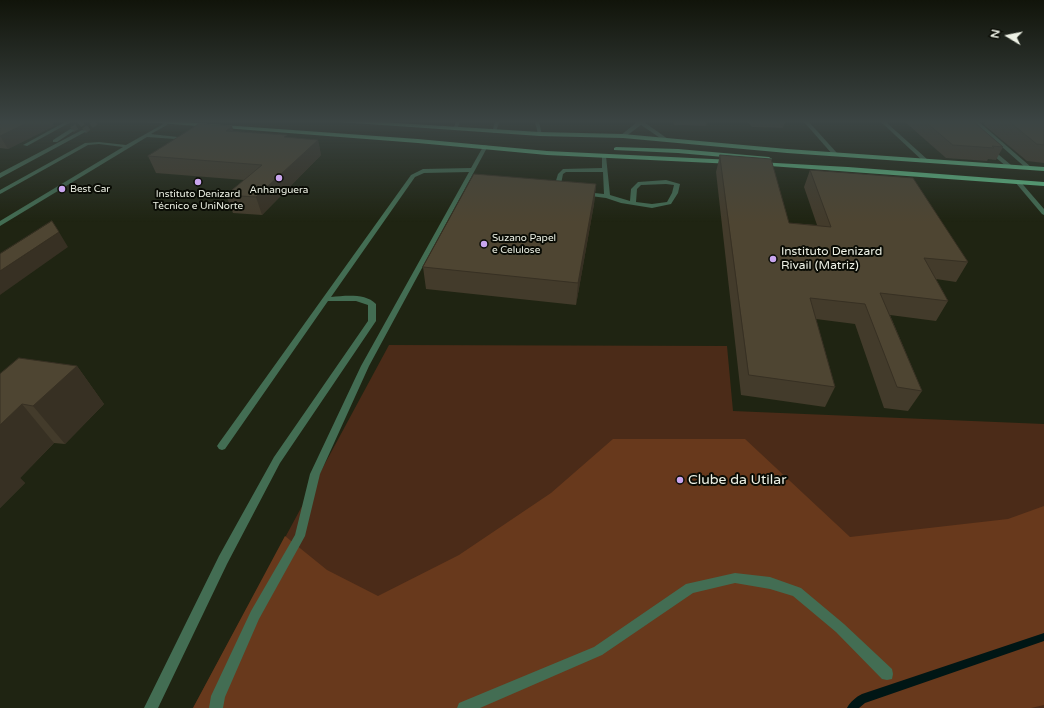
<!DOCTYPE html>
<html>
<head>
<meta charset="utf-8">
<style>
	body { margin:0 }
	#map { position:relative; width:1044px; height:708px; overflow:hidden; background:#1f2412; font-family:"Varela Round",sans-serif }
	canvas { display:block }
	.north { position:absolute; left:988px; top:16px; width:40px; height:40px; -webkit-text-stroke:3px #0a0c05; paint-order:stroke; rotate:280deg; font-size:11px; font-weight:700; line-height:16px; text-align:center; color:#edf1e5 }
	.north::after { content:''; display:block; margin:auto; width:14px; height:18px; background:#edf1e5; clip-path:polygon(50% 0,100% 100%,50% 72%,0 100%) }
</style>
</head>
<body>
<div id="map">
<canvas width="1044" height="708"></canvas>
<div class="north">N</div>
</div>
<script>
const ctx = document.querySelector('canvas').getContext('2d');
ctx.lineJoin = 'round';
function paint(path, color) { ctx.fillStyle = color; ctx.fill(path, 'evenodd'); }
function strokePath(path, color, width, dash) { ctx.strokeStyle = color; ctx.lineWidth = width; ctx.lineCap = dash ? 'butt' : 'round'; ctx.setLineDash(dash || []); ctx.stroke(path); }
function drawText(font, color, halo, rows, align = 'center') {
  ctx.font = font + ' "Varela Round",sans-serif'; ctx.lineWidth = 4; ctx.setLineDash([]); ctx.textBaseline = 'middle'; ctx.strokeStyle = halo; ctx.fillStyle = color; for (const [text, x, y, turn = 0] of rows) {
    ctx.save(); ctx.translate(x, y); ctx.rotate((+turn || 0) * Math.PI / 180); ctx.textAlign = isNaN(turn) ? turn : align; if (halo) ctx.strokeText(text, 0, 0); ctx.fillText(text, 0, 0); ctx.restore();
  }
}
paint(new Path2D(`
	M389 345 727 346 733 411 1044 424V708H193Z`), '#4b2b18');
paint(new Path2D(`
	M613 439H745L850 537 1008 519 1044 506V705L1031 708H193L285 536 327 570 378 596 459 555 551 493Z`), '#68391c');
paint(new Path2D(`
	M1044 633V641L865 703 859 708H847C850 702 856 697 862 694Z`), '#001615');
strokePath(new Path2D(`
	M72 130 83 122
	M84 131 96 122`), '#3e4332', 6, [6, 3]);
paint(new Path2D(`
	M65 122H71L27 146 23 145Z
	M456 122H460L457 129 455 130 453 129Z
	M495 122H499L496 132 494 133 492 132Z
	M535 122H539L542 135 538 134Z
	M804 122H809L837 153V155H833Z
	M881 122H886L928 160V162H924Z
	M974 122H979L1031 167V169H1027Z
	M165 123 167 124V125L151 134 187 138 189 139V140L147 137 0 226V221L123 147 99 144 88 145 2 193 0 194V190L85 143 99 142 126 145Z
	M484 145 488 146 369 366 320 474 305 536 259 619 225 697 223 708H209L211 696 251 611 295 535 310 474 361 366 469 172 424 173 415 177 331 297C345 296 365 293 376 304V321L280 463 227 564 158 708H144L219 556 274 457 368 321V305L356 301H328L225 449 222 450 219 449 217 446 219 443 411 175 423 169 471 168Z
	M988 149H992L1011 165V167H1007L988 151Z
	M602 155 606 156 610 195 630 201 631 189 638 182 666 180 680 184 678 193 671 204 652 208 621 203 606 198 583 195V193L585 192 604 194 603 172H566L563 174 561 184 565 190 560 191 555 184 558 174 563 169 602 168ZM666 184 674 185 672 193 667 202 652 204 636 202 637 189 641 185Z
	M1015 180H1019L1044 209V215L1042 214 1015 182Z
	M735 573 770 577 801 588 844 624 892 669 893 674 892 679 887 680 882 679 836 632 793 596 770 589 735 583 693 593 602 655 480 708H457L459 703 594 647 686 584Z`), '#436d53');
paint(new Path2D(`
	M637 122H644L668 139 663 140 641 125 625 137H621V135Z`), '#436d53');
paint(new Path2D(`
	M70 129 75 130 57 142H53V140Z
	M82 130 87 131 0 178V173Z`), '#436d53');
paint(new Path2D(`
	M146 122H182L418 139 547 151 733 160 736 162 733 164 547 155 418 143Z
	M339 122H381L540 132 623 134 787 149 1044 167V171L787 153 623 138 540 136Z
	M616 147 678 149 769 157 772 159 769 161 678 153 614 150V148Z
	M758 162 848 167 1044 182V186L756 165 754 164Z`), '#62c78c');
paint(new Path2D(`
	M0 122H52L54 126 8 149 0 148Z
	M673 122H707L706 126 674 125Z
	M748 122H785L783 128 752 127Z
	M905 122H974L1003 147 996 160 988 159 987 161 946 158Z
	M985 122H1044V163L1027 161 984 125Z
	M234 131 288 138 318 140 321 155 262 215 233 213 226 195 244 180 156 173 148 156Z
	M720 155 789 223 817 225 804 187 810 170 968 262 956 282 936 279 948 301 936 321 890 315 922 391 908 411 884 408 855 324 816 319 835 387 825 407 741 395 716 172Z
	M596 184 594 204 576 305 426 289 423 267Z
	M77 366 104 404 65 444 54 443 20 478 25 483 0 508V374Z`), '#433b2b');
paint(new Path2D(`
	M29 122H52L54 126 8 149 0 136Z
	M232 126 237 142 226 131Z
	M318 140 321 155 262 215 256 197Z
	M596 184 594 204 576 305 578 283Z
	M59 232 68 247 0 295V271Z
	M77 366 104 404 65 444 33 406Z
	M22 404 54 443 20 478 25 483 0 508V425Z`), '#373023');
const building = new Path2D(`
	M0 122H29L0 136Z
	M926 122H974L1003 147 992 146 994 148 953 145Z
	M1010 122H1044V145L1037 144Z
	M199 124 232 126 226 131 287 135 284 137 318 140 256 197 226 195 262 165 148 156Z
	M720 155 771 159 789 223 831 227 810 170 913 178 968 262 924 258 948 301 880 293 922 391 897 387 865 304 810 298 835 387 749 375Z
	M474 174 596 184 578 283 423 267Z
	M52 221 59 232 0 271V254Z
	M19 358 77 366 33 406 22 404 0 425V374Z`);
paint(building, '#4e4532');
strokePath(building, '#373023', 1);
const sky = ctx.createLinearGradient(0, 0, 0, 222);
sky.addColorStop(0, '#11140a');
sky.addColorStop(0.55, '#3c4544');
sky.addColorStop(1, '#3c454400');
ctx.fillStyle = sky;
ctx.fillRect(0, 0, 1044, 222);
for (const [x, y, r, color] of [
	[279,178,4,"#c9a5ee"],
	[198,182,4,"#c9a5ee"],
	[62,189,4,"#c9a5ee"],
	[484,244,4,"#c9a5ee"],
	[773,259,4,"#c9a5ee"],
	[680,480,4,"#c9a5ee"]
]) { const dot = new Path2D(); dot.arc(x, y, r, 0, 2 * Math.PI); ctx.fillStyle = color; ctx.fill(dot); strokePath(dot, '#0a0c05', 1.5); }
drawText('10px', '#edf1e5', '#0a0c05', [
	["Best Car",70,189],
	["Anhanguera",279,190,"center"],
	["Instituto Denizard",198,194,"center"],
	["Técnico e UniNorte",198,206,"center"],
	["Suzano Papel",492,238],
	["e Celulose",492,250]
], 'left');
drawText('12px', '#edf1e5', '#0a0c05', [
	["Instituto Denizard",781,252],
	["Rivail (Matriz)",781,266]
], 'left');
drawText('14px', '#edf1e5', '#0a0c05', [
	["Clube da Utilar",688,480]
], 'left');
</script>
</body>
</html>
